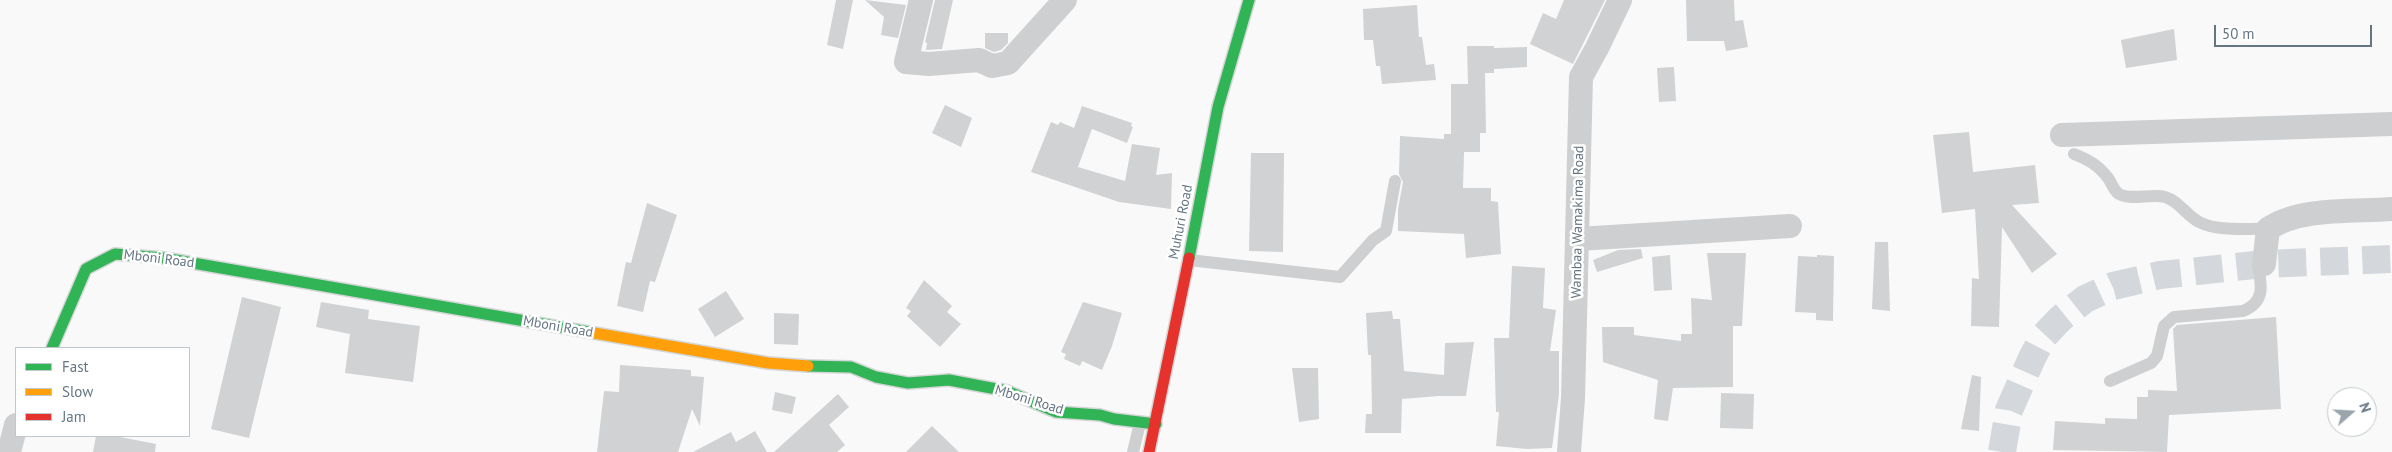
<!DOCTYPE html>
<html>
<head>
<meta charset="utf-8">
<style>
	body { margin:0 }
	#map { position:relative; width:2392px; height:452px; overflow:hidden; background:#f9f9f9; font-family:"PT Sans",sans-serif }
	canvas { display:block }
	.legend { position:absolute; left:15px; top:347px; width:175px; height:90px; box-sizing:border-box; background:#fff; border:1px solid #c1c8cd; margin:0; padding:6px 9px; list-style:none; font-size:15px; color:#657683 }
	.legend li { display:flex; align-items:center; gap:10px; height:25px }
	.legend b { width:25px; border:1px solid #c1c8cd }
	.north { position:absolute; left:2327px; top:387px; width:50px; height:50px; box-sizing:border-box; background:#fff; border:1px solid #c1c8cd; border-radius:50%; rotate:71deg; font-size:14px; font-weight:700; line-height:20px; text-align:center; color:#657683 }
	.north::after { content:''; display:block; margin:auto; width:18px; height:22px; background:#99a4ac; clip-path:polygon(50% 0,100% 100%,50% 72%,0 100%) }
	.scale { position:absolute; left:2214px; top:25px; width:158px; height:22px; box-sizing:border-box; border:2px solid #657683; border-top:0; padding-left:6px; font-size:15px; line-height:18px; white-space:nowrap; color:#657683; -webkit-text-stroke:4px #fff; paint-order:stroke }
</style>
</head>
<body>
<div id="map">
<canvas width="2392" height="452"></canvas>
<ul class="legend">
<li><b style="height:6px;background:#30b455"></b>Fast</li>
<li><b style="height:6px;background:#ff9f0a"></b>Slow</li>
<li><b style="height:6px;background:#e5322d"></b>Jam</li>
</ul>
<div class="north">N</div>
<div class="scale">50 m</div>
</div>
<script>
const ctx = document.querySelector('canvas').getContext('2d');
ctx.lineJoin = 'round';
function paint(path, color) { ctx.fillStyle = color; ctx.fill(path, 'evenodd'); }
function strokePath(path, color, width, dash) { ctx.strokeStyle = color; ctx.lineWidth = width; ctx.lineCap = dash ? 'butt' : 'round'; ctx.setLineDash(dash || []); ctx.stroke(path); }
function drawText(font, color, halo, rows, align = 'center') {
  ctx.font = font + ' "PT Sans",sans-serif'; ctx.lineWidth = 5; ctx.setLineDash([]); ctx.textBaseline = 'middle'; ctx.strokeStyle = halo; ctx.fillStyle = color; for (const [text, x, y, turn = 0] of rows) {
    ctx.save(); ctx.translate(x, y); ctx.rotate((+turn || 0) * Math.PI / 180); ctx.textAlign = isNaN(turn) ? turn : align; if (halo) ctx.strokeText(text, 0, 0); ctx.fillText(text, 0, 0); ctx.restore();
  }
}
paint(new Path2D(`
	M836 0H853L843 49 827 45Z
	M865 0 906 5 898 38 881 35 884 17Z
	M935 0H953L942 49 926 50 927 43 925 42Z
	M1564 0H1605L1573 64 1530 44 1543 13 1556 19Z
	M1686 0H1734L1735 21 1743 20 1748 47 1726 51 1724 41H1687Z
	M1417 5 1419 37H1422L1426 65 1434 64 1436 80 1382 84 1380 66H1376L1373 40H1364L1363 9Z
	M2174 29 2177 60 2126 68 2121 40Z
	M985 33H1008V43L1001 50 994 52 985 48Z
	M1467 46H1494V48L1527 47V67L1494 69V73H1485L1486 133H1480V152H1464L1463 188H1491V201L1498 202 1501 254 1466 258 1464 234 1398 231V209L1403 182 1399 174 1400 136 1444 139V134H1451V84H1468Z
	M1674 67 1676 101 1659 102 1657 68Z
	M945 105 972 118 961 147 932 133Z
	M1082 106 1132 123 1131 126 1133 127 1127 143 1092 129 1078 167 1125 181 1132 144 1160 148 1156 175 1172 173 1171 209 1119 202 1031 172 1051 122 1058 125 1060 122 1074 128Z
	M1969 132 1973 172 2035 165 2039 203 2012 205 2057 254 2032 273 2002 227 1999 327 1971 326 1972 278 1979 279 1975 209 1942 213 1933 135Z
	M1251 153H1284L1283 252 1249 251Z
	M647 203 677 215 655 282 650 281 643 312 617 306 626 262 631 263Z
	M1875 242H1888L1890 311 1872 309Z
	M1641 249 1643 258 1597 272 1593 260 1618 250Z
	M1707 253H1746L1742 326H1733V387L1673 388 1668 421 1654 419 1658 380 1603 362 1602 327H1634V335L1681 341V334H1692L1691 298 1712 300Z
	M1670 255 1672 290 1654 291 1652 257Z
	M1817 255 1834 256 1833 321 1816 320V313L1795 312 1798 256 1817 257Z
	M1512 266 1545 268 1543 308 1556 310 1550 351H1559V394L1552 448 1527 449 1496 446 1499 412H1496L1494 338H1509Z
	M924 280 952 306 947 312 961 324 940 347 907 316 911 311 906 308Z
	M726 291 744 319 715 337 698 309Z
	M242 297 281 307 249 438 211 429Z
	M321 302 369 310 368 319 420 326 413 382 345 373 350 334 316 327Z
	M1083 302 1122 313 1112 346 1102 370 1082 361 1080 366 1064 359 1066 354 1061 352Z
	M1392 311 1393 319H1400L1404 371 1444 375 1445 343 1474 342 1466 396H1439L1402 399 1401 433H1365L1366 414H1372L1371 355H1368L1366 313Z
	M774 313 799 314 798 345 774 344Z
	M2276 317 2281 409 2169 415 2167 452 2053 450 2055 421 2105 424V418L2137 419V397H2148V390L2177 391 2173 329 2177 325Z
	M620 365 691 370V376L704 377 700 426 692 409 678 452H597L604 391 619 392Z
	M1292 368H1318L1319 419 1299 422Z
	M1972 375 1981 377 1979 431 1961 429Z
	M775 392 796 397 792 414 772 410Z
	M1721 393 1754 394 1753 429 1720 428Z
	M838 394 849 407 829 425 845 445 837 452H774Z
	M932 426 959 452H906Z
	M755 431 767 452H693L731 432 736 442Z
	M96 436H115L156 444 155 452H93Z`), '#d0d2d3');
strokePath(new Path2D(`
	M2002 452 2009 410 2032 358 2043 337 2060 319 2085 299 2113 286 2160 275 2264 264 2392 259`), '#d4d8dc', 28, [28, 14]);
const fast = new Path2D(`
	M1189 258 1218 107 1249 0
	M52 348 86 269 115 254 164 258 594 333
	M808 366 851 367 876 377 908 383 949 380 1007 391 1056 412 1100 415 1114 419 1156 424`);
const slow = new Path2D(`
	M594 333 768 363 808 366`);
const jam = new Path2D(`
	M1149 452 1189 258`);
strokePath(fast, '#d5d6d7', 14);
strokePath(slow, '#d5d6d7', 14);
strokePath(jam, '#d5d6d7', 14);
strokePath(new Path2D(`
	M2074 154C2089 160 2098 165 2108 178 2112 183 2113 190 2119 194 2133 201 2151 193 2165 197 2179 201 2186 215 2199 222 2219 232 2246 228 2268 229
	M1189 260 1340 277 1373 240 1386 231 1395 181
	M2110 381 2151 363 2157 356 2164 326 2174 317 2243 311C2265 302 2262 286 2258 266
	M1133 452 1140 423`), '#cecfd0', 12);
strokePath(new Path2D(`
	M921 0 906 62 929 64 979 60 992 66 1008 63 1065 0
	M2062 135 2392 124
	M1578 239 1790 226
	M2264 264 2268 229C2300 207 2353 212 2392 209
	M9 452 16 425
	M1569 452 1573 398 1581 77 1597 48 1620 0`), '#cecfd0', 24);
strokePath(fast, '#30b455', 11);
strokePath(slow, '#ff9f0a', 11);
strokePath(jam, '#e5322d', 11);
drawText('14px', '#657683', '#fff', [
	["Muhuri Road",1181,222,-79],
	["Wambaa Wamakima Road",1578,222,-89],
	["Mboni Road",159,259,7],
	["Mboni Road",558,327,10],
	["Mboni Road",1029,400,17]
]);
</script>
</body>
</html>
